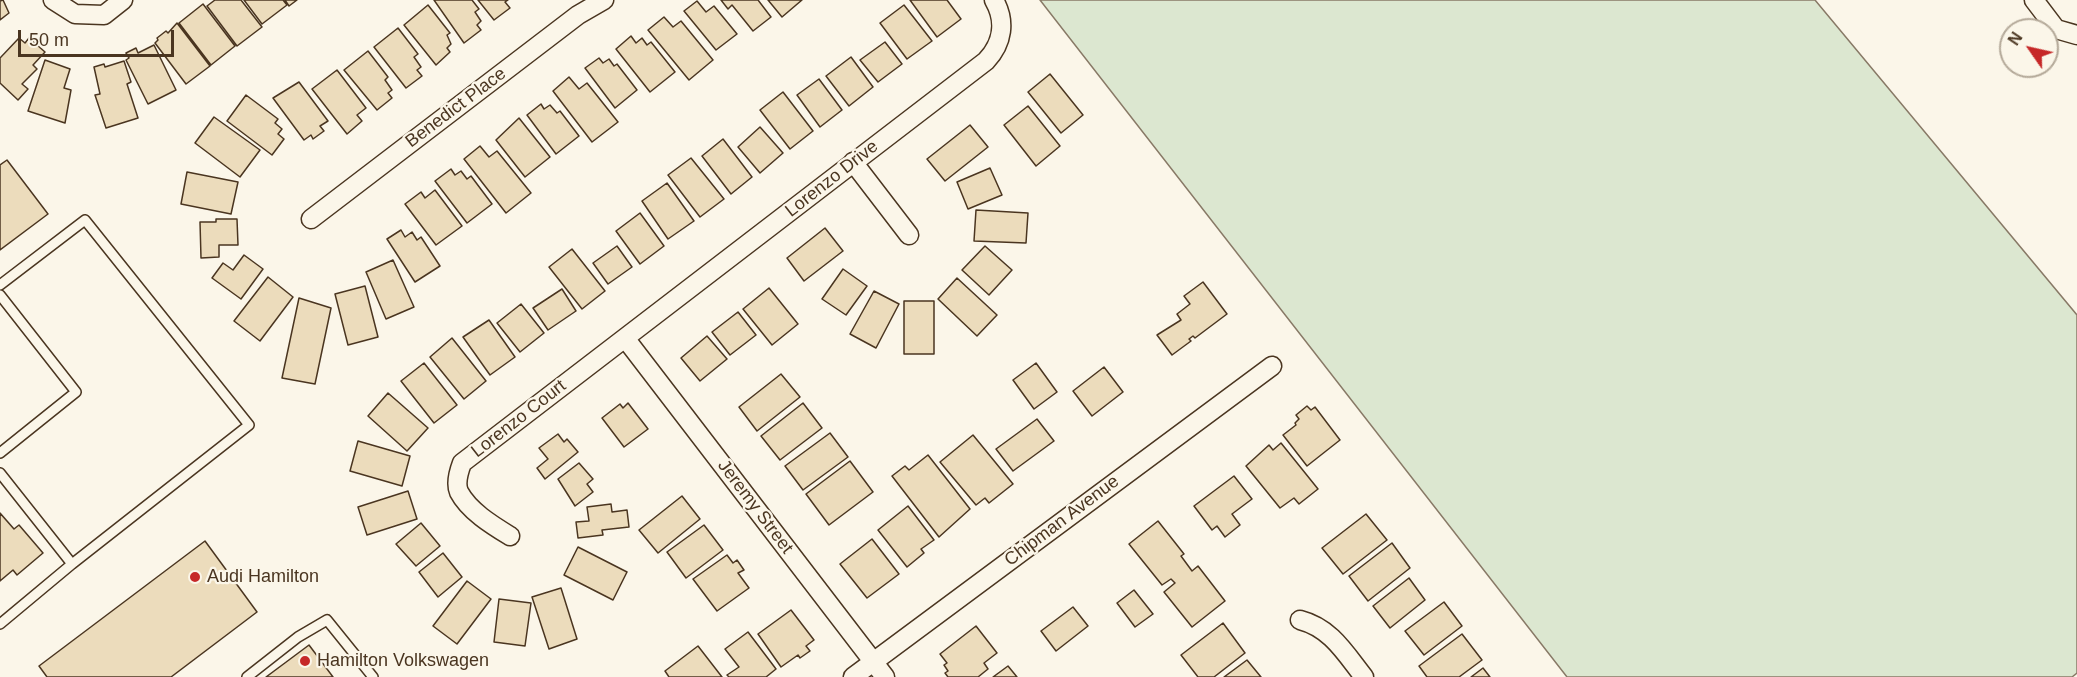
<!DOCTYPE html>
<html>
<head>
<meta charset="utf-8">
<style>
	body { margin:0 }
	#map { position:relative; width:2077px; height:677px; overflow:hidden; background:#fbf6e9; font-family:Arial,sans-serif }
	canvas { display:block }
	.north { position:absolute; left:1999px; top:18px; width:60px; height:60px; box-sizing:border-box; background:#fbf6e9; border:2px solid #b4a999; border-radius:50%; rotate:304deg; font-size:16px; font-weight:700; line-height:24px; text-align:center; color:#4a3520 }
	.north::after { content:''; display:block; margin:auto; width:21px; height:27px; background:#c62828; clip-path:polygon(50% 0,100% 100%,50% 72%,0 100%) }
	.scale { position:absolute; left:18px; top:30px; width:156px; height:27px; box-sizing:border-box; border:3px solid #4a3520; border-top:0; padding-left:8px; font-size:18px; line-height:21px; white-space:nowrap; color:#4a3520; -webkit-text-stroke:4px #fbf6e9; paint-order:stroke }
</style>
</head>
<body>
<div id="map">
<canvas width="2077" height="677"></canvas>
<div class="north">N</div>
<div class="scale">50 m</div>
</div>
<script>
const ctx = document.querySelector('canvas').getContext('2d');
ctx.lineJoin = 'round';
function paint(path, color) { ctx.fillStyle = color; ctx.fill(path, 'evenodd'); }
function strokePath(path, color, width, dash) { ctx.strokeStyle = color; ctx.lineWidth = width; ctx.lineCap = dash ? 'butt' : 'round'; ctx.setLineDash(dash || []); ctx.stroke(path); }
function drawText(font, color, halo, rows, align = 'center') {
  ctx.font = font + ' Arial,sans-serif'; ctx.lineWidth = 4.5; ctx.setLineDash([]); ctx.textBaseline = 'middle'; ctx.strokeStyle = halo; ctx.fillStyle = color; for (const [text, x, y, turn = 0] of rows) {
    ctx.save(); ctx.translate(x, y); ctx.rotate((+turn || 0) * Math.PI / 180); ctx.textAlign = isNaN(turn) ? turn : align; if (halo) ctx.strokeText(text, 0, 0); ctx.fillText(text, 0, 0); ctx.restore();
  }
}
const green = new Path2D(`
	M1040 0H1815L2077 315V673L2072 677H1567Z`);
paint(green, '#dce7d0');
strokePath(green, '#887966', 1.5);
const building = new Path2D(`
	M3 0 9 13 0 20V1Z
	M215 0H241L262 27 237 46 207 6Z
	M244 0H283L287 5 262 24Z
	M285 0H297L289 6Z
	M434 0H472L479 9 475 12 481 21 477 25 481 30 464 43Z
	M478 0H508L505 2 510 8 494 20Z
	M721 0H758L771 17 753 31 732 5 728 9Z
	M768 0H802L782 17Z
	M910 0H947L961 19 937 37Z
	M697 1 706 12 714 6 737 34 716 50 684 11Z
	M203 4 235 46 211 65 179 23Z
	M428 5 450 33 447 35 451 44 447 48 450 52 436 65 404 25Z
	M904 5 932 41 907 59 880 23Z
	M664 17 673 27 681 21 713 60 689 80 648 30Z
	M177 23 210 66 186 84 155 43 158 40 157 38 166 31 168 33Z
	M398 28 418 54 414 57 421 67 417 70 422 76 406 88 374 47Z
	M631 36 636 43 642 38 647 45 651 42 675 72 650 92 616 49Z
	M19 38 25 43 29 38 45 52 33 65 37 69 22 84 28 89 18 100 0 83V58Z
	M885 42 902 64 878 82 860 60Z
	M154 45 176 90 148 104 126 60 129 58 126 53 136 48 138 53Z
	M368 51 388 77 385 80 392 90 388 93 392 98 377 110 344 70Z
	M851 57 873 87 849 106 826 76Z
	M599 58 603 63 609 59 614 66 617 64 637 90 615 108 585 68Z
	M45 60 70 69 64 88 71 90 65 123 28 111Z
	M124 61 131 82 127 84 138 118 106 128 95 95 100 94 94 67 104 64 105 67Z
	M337 70 366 108 357 115 362 121 347 134 312 89Z
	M1050 74 1083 115 1061 133 1028 92Z
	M569 77 579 89 587 83 618 122 592 142 553 91Z
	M819 79 842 110 820 127 797 95Z
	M299 82 328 121 320 126 324 131 313 139 311 135 304 140 273 98Z
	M783 92 813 131 790 149 760 110Z
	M246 95 278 119 275 123 282 129 278 134 284 139 272 155 227 121Z
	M541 104 544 109 550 105 557 113 560 111 579 136 556 154 527 115Z
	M1028 106 1060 146 1036 166 1004 125Z
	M214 117 260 150 240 177 195 143Z
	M519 118 550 157 525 177 496 140Z
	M970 125 988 147 945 181 927 159Z
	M760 127 783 153 760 173 738 147Z
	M723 139 752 177 731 194 702 156Z
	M480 146 489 157 497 151 531 193 506 213 464 159Z
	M691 158 724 199 700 217 668 175Z
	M7 160 48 214 0 250V165Z
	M990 168 1002 195 968 209 957 182Z
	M451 169 455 175 461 171 467 179 471 176 492 204 467 223 435 181Z
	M187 172 238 182 231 214 181 204Z
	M667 183 694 221 668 239 642 201Z
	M435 190 462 226 436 245 405 204 421 192 425 198Z
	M976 210 1028 213 1026 243 974 241Z
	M640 213 664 246 640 264 616 231Z
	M216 219H237L238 245H219V257L201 258 200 222H216Z
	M825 228 843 251 804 281 787 258Z
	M401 230 405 237 412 232 417 240 421 237 440 266 415 282 387 239Z
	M617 246 632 267 608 284 593 263Z
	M985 246 1012 270 989 295 962 270Z
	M572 249 605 291 582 309 549 267Z
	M244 255 263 269 241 299 212 278 223 263 233 270Z
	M393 260 414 307 386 319 366 272Z
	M843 269 867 286 846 315 822 299Z
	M268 277 293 297 260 341 234 321Z
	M957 278 997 315 977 336 938 299Z
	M1203 282 1227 314 1195 338 1193 336 1189 339 1191 341 1172 355 1157 335 1181 320 1177 314 1190 304 1184 296Z
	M365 286 378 337 348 345 335 294Z
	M769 288 798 324 772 345 743 309Z
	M562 289 576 311 548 330 533 308Z
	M874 291 899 304 876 348 850 334Z
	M299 298 331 308 315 384 282 378Z
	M904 301H934V354H904Z
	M521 304 544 333 520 352 497 323Z
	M738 312 756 335 730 355 712 332Z
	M489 320 515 357 490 375 463 337Z
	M707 336 727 359 700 381 681 358Z
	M452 338 486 381 464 399 430 357Z
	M424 363 457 405 434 423 401 381Z
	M1036 363 1057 392 1034 409 1013 380Z
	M1104 367 1123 392 1092 416 1073 391Z
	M781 374 800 397 757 431 739 407Z
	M388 393 428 428 407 451 368 416Z
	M628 403 648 429 624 447 602 418 620 404 623 408Z
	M803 403 822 428 780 460 761 436Z
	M1307 406 1311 410 1315 407 1340 440 1307 466 1283 435 1296 425 1295 423 1299 419 1296 415Z
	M1037 419 1054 441 1013 471 996 449Z
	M830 433 848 457 803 490 785 466Z
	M558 434 564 442 567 439 578 452 545 479 537 468 548 459 539 448Z
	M973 435 1013 484 989 503 985 498 976 505 940 462Z
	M358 441 410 456 402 486 350 471Z
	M1281 443 1318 489 1299 504 1294 498 1280 508 1246 466 1269 445 1273 450Z
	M928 455 970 509 939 537 892 476 905 466 909 470Z
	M850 461 873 492 829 525 806 494Z
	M579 463 593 479 587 484 593 492 575 506 558 479Z
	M1234 476 1252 499 1232 514 1240 525 1225 537 1217 526 1212 530 1194 506Z
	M408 491 417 519 367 535 358 507Z
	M682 496 700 519 658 553 639 530Z
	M611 504 612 512 627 510 629 527 602 530 603 535 578 538 576 522 589 521 587 507Z
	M908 506 934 540 921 549 924 553 907 567 878 530Z
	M0 513 14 529 19 525 43 553 17 575 13 570 0 581Z
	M1366 514 1387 540 1343 574 1322 548Z
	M1158 521 1184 554 1181 556 1192 571 1198 566 1225 601 1192 627 1164 592 1175 583 1171 579 1162 585 1129 544Z
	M421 523 440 546 416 566 396 544Z
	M704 525 723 550 686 578 667 552Z
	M872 539 899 574 867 598 840 564Z
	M205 541 257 612 171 677H47L39 666Z
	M1392 543 1410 568 1368 601 1349 576Z
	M578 547 627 572 613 600 564 575Z
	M443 553 462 577 438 597 419 572Z
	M727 555 733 563 737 560 744 570 738 573 749 588 717 611 693 579Z
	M1409 578 1425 600 1390 628 1373 606Z
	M467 581 491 599 457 644 433 626Z
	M561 588 577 639 549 649 532 597Z
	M1134 590 1153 614 1135 627 1117 603Z
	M499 599 531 603 525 646 494 642Z
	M1444 602 1462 626 1424 655 1405 631Z
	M1073 607 1088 626 1056 651 1041 631Z
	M791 610 814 640 806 646 810 651 800 658 798 655 781 667 758 634Z
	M1223 623 1245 653 1214 677H1198L1181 655Z
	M976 626 997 653 984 663 988 669 978 677H948L945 673 948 671 944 665 947 663 940 654Z
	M748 632 776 669 766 677H729L727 675 739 667 725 649Z
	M1462 634 1482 660 1459 677H1427L1419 666Z
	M309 645 333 677H266Z
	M698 646 722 677H669L665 671Z
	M1247 660 1261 677H1224Z
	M1008 666 1017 677H993Z
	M1483 668 1490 677H1471Z`);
paint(building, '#ecdcbc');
strokePath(building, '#4a3520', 1.5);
const service = new Path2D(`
	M0 285 85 220 249 425 72 564
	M0 295 76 392 0 453
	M0 473 72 564 0 624
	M247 677 298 637 327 620 373 677`);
const minor = new Path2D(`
	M53 0 75 14 104 15 123 0
	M2034 0 2056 29 2077 35
	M853 162 909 235
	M311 219 578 15 604 0
	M625 338 885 677
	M510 536C492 525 469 511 459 492 455 483 459 471 462 463L986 61C1003 43 1006 21 994 0
	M1300 620C1331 628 1345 653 1364 677
	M853 677 1272 366`);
strokePath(service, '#4a3520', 12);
strokePath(minor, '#4a3520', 21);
strokePath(service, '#fbf6e9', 9);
strokePath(minor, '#fbf6e9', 18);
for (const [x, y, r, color] of [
	[195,577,6,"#c62828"],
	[305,661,6,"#c62828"]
]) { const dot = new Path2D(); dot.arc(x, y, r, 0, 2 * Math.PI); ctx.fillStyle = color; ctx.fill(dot); strokePath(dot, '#fbf6e9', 2); }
drawText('18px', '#4a3520', '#fbf6e9', [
	["Benedict Place",456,108,-37],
	["Lorenzo Drive",832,179,-38],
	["Lorenzo Court",519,419,-38],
	["Jeremy Street",755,507,53],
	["Chipman Avenue",1062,521,-37]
]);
drawText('18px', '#4a3520', '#fbf6e9', [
	["Audi Hamilton",207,577],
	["Hamilton Volkswagen",317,661]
], 'left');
</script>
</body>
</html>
